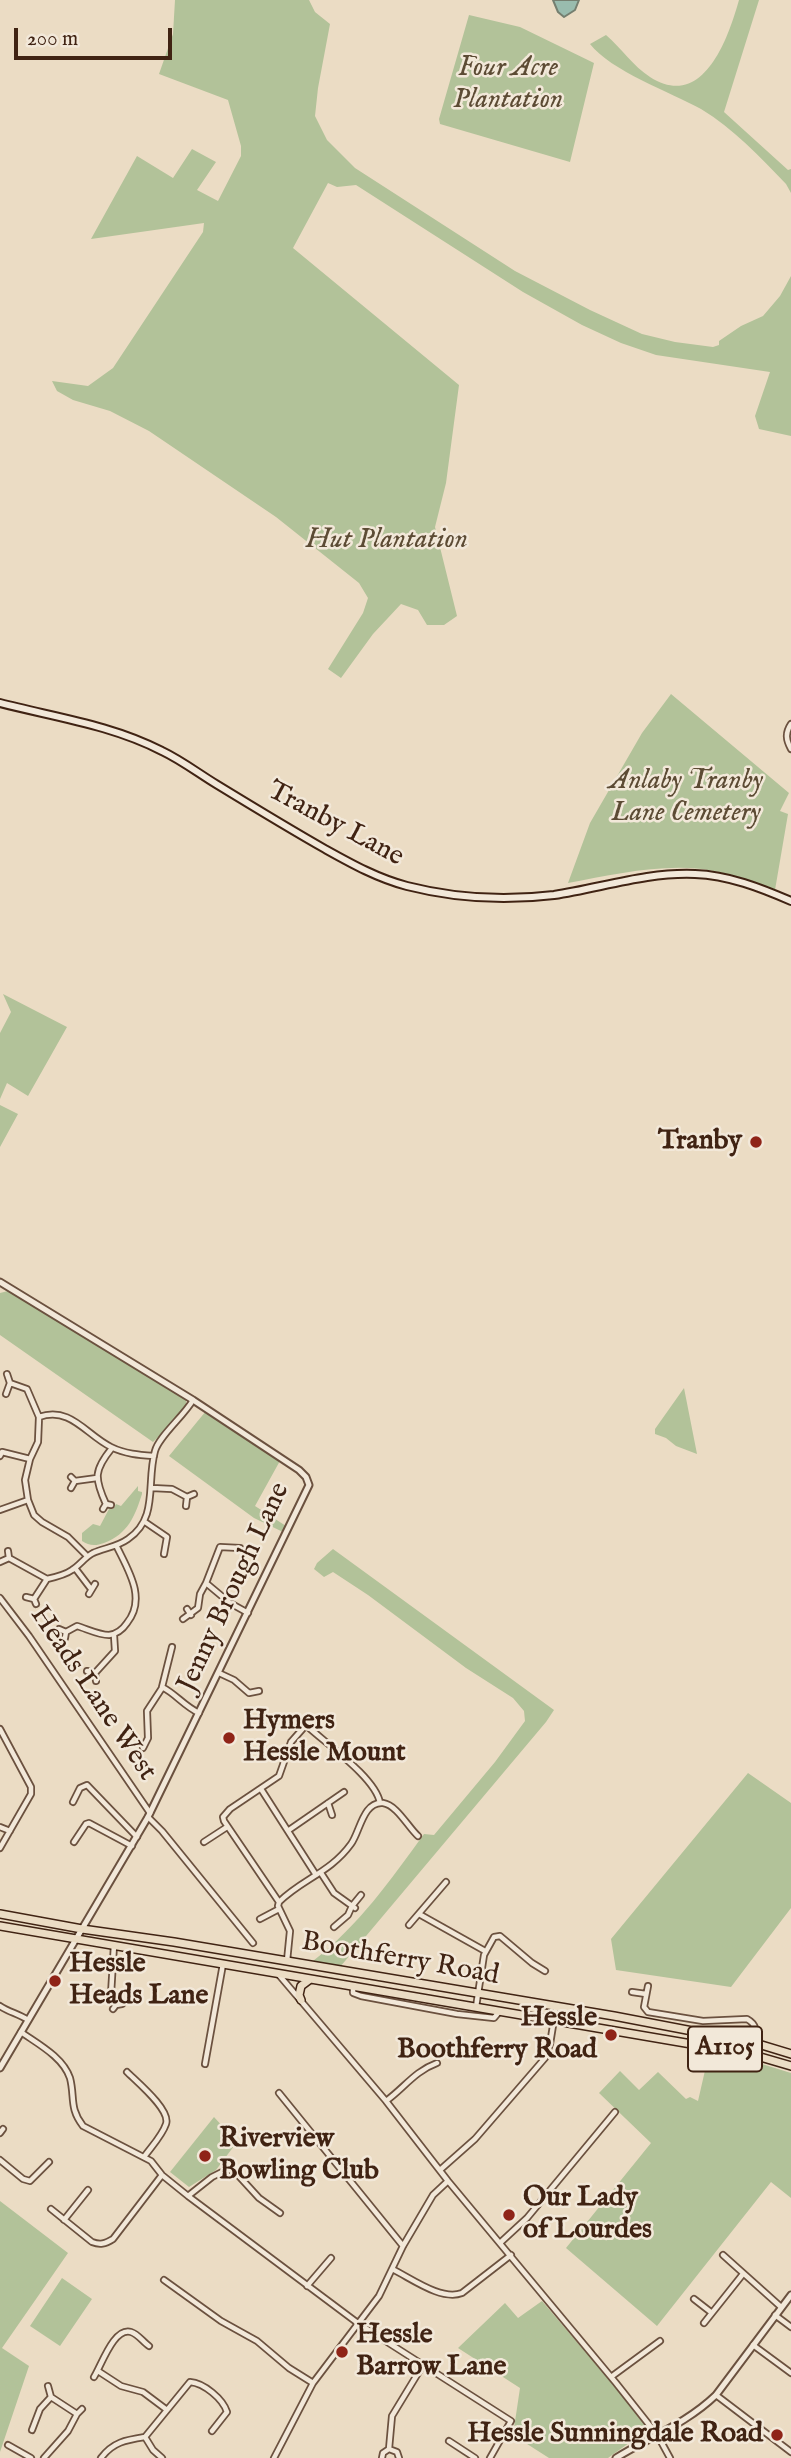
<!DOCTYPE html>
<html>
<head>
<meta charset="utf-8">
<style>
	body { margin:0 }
	#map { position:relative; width:791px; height:2458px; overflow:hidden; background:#ebdcc4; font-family:"IM FELL English",serif }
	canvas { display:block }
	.scale { position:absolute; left:14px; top:28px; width:158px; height:32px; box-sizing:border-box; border:4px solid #402313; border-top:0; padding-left:9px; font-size:21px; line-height:24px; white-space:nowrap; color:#402313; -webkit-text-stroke:5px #f2e8d9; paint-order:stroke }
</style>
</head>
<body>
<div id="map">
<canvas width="791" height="2458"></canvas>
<div class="scale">200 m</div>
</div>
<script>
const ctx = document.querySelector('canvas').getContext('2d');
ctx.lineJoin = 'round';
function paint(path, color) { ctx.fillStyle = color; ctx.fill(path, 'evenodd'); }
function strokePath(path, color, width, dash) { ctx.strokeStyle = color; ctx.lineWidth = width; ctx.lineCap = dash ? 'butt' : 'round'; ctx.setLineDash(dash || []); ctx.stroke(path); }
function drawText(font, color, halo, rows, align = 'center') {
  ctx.font = font + ' "IM FELL English",serif'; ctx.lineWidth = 5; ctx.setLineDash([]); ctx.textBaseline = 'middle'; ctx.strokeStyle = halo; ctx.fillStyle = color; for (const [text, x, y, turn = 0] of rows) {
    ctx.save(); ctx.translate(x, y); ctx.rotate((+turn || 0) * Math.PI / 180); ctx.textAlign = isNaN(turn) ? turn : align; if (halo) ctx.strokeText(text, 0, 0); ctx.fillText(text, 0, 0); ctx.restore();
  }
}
paint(new Path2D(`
	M175 0H309L315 12 330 24 318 88 315 116 327 140 355 168 515 271 590 310 642 334 675 342 713 347 719 345V341L741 326 763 316 780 296 791 276V436L759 429 755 416 770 372 656 355 621 343 582 325 523 292 356 185 337 187 328 183 293 248 459 385 446 483 435 527 457 616 444 625H427L418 610 401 604 373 634 341 678 328 669 363 613 368 598 359 583 276 517 149 431 110 411 73 400 57 391 52 381 88 386 113 368 203 232 204 223 91 239 137 156 173 178 192 149 216 162 197 190 218 201 241 156V146L228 100 159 74 173 34Z
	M739 0H759L724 112 788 170 791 169V193L786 184C759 156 734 129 701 109 670 92 611 71 590 44L606 35C621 48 633 66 650 77 703 111 728 39 739 0Z
	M469 15 520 27 594 63 570 162 440 124 439 119Z
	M671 694 789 793 780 811 788 814 775 890C752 882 727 872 702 869 658 864 611 875 568 883L590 823 642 733Z
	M3 994 67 1027 28 1096 7 1083 0 1099V1033L11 1012Z
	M0 1105 18 1114 0 1147Z
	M8 1291 186 1400V1410L153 1442 0 1335V1293Z
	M684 1388 697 1454 676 1446 666 1438 655 1434V1429Z
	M206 1411 281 1459 255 1506 286 1526 283 1532 254 1518 169 1456Z
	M138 1486V1491L142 1492V1494C135 1516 128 1534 104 1543 96 1546 89 1546 82 1541V1533L93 1524 100 1526 109 1509H113L116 1504 121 1506Z
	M333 1549 554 1710 546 1722 340 1967 313 1961C359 1925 390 1881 424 1834L434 1835 495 1762 525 1721 524 1711 513 1698 466 1668 368 1595 333 1572 324 1577 314 1569 317 1563Z
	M748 1773 791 1803V1908L731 1987 616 1970 611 1939Z
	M709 2053 749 2060 791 2073V2198L771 2182 657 2326 566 2248 651 2143 599 2093 620 2071 639 2090 658 2072 686 2099 690 2097 698 2101Z
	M214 2117 237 2142 216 2170 189 2187 170 2172Z
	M0 2201 68 2253 2 2348 29 2366 0 2452Z
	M62 2278 92 2299 60 2346 30 2326Z
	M542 2301 650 2428 608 2458H549L513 2435 520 2388 458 2348 505 2303 518 2318Z`), '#b2c299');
const water = new Path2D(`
	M553 0H579L575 10 564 17 558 12Z`);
paint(water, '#99bcae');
strokePath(water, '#757f70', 2);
const minor = new Path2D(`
	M791 724C785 733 786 740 791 749
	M10 1383 27 1389 39 1417
	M6 1394 10 1383 7 1374
	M0 1456 2 1452 30 1459
	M71 1477 75 1481 71 1488
	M75 1481 97 1478
	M152 1488 172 1489 187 1497
	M106 1504C94 1478 94 1470 112 1448
	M186 1506 187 1497 194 1494
	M103 1509 106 1504 111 1505
	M0 1510 28 1500
	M145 1522 167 1537 164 1554
	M87 1556 68 1537 42 1522 34 1515 28 1500 25 1480 30 1459 38 1442 39 1417C71 1406 86 1435 111 1447 125 1454 140 1455 154 1456
	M9 1558 47 1579C56 1577 65 1575 72 1570 80 1565 85 1557 93 1553 104 1548 117 1547 128 1539 159 1518 146 1483 155 1451 159 1436 184 1416 193 1400
	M0 1562 9 1558 8 1551
	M75 1568 91 1589
	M206 1583 220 1547 240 1548
	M89 1594 95 1584
	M26 1597 34 1599 36 1604
	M0 1598 29 1636 150 1813
	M34 1599 47 1579
	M187 1609 191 1615
	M183 1619 198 1608 200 1594 206 1583 230 1603 248 1613
	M59 1629 66 1632 65 1638
	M66 1632 77 1626C87 1629 99 1635 109 1635 117 1634 123 1629 127 1623 147 1598 128 1570 116 1545
	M172 1647 162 1687C176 1694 184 1706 199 1713
	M87 1671 95 1673 96 1681
	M95 1673 115 1651 114 1635
	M219 1673 234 1680 249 1693 259 1691
	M0 1729 31 1787V1794L0 1848
	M143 1748 148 1738 147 1711 162 1688
	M261 1789 316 1875
	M73 1802 80 1788 87 1785 137 1837
	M328 1803 332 1815
	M148 1817 162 1831 253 1943
	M0 1827 10 1831
	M289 1830 344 1792
	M74 1842 86 1824 89 1823 132 1846
	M204 1842 227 1827
	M321 1873 334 1893 355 1908
	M279 1902 224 1821 223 1817 230 1809 279 1776 291 1742 306 1725C325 1743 376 1778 380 1803
	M419 1914 485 1951
	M260 1919 279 1909
	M409 1925 446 1882
	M334 1927 348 1915 352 1906 361 1895
	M114 1945 111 1994 116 2005
	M287 1961 290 1931 278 1906 279 1902C302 1879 330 1873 351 1844 360 1832 363 1801 383 1803 397 1805 408 1827 418 1836
	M279 1975 386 2101 448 2181 616 2383 658 2436 670 2458
	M353 1986V1993L361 1996 457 2014 494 2018 499 2012
	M648 1986 644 2007 648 2012 703 2021 747 2019C758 2025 756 2033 755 2043
	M632 1992 646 1994
	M0 2006C9 2012 19 2014 28 2020
	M476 2007 484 1955 494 1937 500 1936 532 1963 545 1971
	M113 2009 116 2005 122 2004
	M21 2032C38 2044 63 2057 70 2078 75 2097 69 2108 83 2126L151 2161 162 2175 188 2196 359 2324 511 2421 490 2458
	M205 2064 223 1964
	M127 2072C137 2082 171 2110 166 2124 162 2136 151 2147 144 2157
	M279 2093 403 2246
	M386 2101C404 2088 415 2071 437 2063
	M0 2133 3 2129
	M0 2160 23 2179 30 2181 49 2162
	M440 2170 475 2139 545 2058 550 2044 556 2007
	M188 2196 212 2177 228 2169 237 2174 259 2198 280 2213
	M51 2209 92 2242C100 2245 105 2244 113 2239L162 2175
	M64 2220 88 2190
	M501 2242 527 2218 615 2112
	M723 2255 781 2307
	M392 2269C411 2278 441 2301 462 2293L511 2255
	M164 2280 221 2321 257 2341 289 2368 313 2383
	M307 2286 331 2258
	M694 2299 712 2313
	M775 2315 791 2327
	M704 2323 743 2274
	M753 2345 791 2373
	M98 2371 121 2386 143 2392 167 2410
	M94 2377C102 2364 114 2327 131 2332 138 2334 143 2342 149 2346
	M611 2377 660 2341
	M48 2386 51 2397
	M716 2395 791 2452
	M77 2414 82 2409
	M32 2430 40 2409 51 2397 77 2414 68 2431 44 2458
	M145 2437 153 2450 162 2458
	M449 2441 475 2458
	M8 2445 31 2458
	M389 2449 392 2416 423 2365
	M389 2449 397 2452 399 2458
	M101 2458C113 2442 126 2440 145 2437L190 2382C204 2383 223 2399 227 2412L212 2431
	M274 2458 313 2383 379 2296 403 2246 433 2195 448 2181
	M382 2458 383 2453 389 2449`);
const tertiary = new Path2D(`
	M0 1282 193 1400 299 1470 306 1477 309 1485 148 1817 0 2068
	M616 2458C650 2437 687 2423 716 2395L791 2295`);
const secondary = new Path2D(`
	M0 703C54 717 112 725 162 751 181 760 198 773 216 784 252 806 288 828 325 849 352 864 377 878 407 886 454 898 505 901 554 895 601 888 646 872 695 874 728 875 761 888 791 901`);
const primary = new Path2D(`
	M0 1914 82 1929 174 1942 614 2016 755 2043 791 2054
	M0 1926 750 2054 791 2066
	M301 2000 299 1995 301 1986 309 1980`);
strokePath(minor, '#6b513f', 8);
strokePath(tertiary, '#6b513f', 9);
strokePath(secondary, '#402313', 10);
strokePath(primary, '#402313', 10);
strokePath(minor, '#f2e8d9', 4.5);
strokePath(tertiary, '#f2e8d9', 5);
strokePath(secondary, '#f2e8d9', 6);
strokePath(primary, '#ebdcc4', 7);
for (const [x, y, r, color] of [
	[756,1142,7,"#8f2418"],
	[229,1738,7,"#8f2418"],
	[55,1981,7,"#8f2418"],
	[611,2035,7,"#8f2418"],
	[205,2156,7,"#8f2418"],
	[509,2215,7,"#8f2418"],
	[342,2352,7,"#8f2418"],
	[777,2435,7,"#8f2418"]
]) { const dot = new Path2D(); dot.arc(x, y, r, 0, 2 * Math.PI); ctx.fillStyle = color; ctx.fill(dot); strokePath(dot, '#f2e8d9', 2.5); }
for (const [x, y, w] of [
	[725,2049,74]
]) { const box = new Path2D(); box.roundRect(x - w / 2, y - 22.5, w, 45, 5); ctx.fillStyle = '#f2e8d9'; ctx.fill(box); strokePath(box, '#402313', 2); }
drawText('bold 26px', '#402313', null, [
	["A1105",725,2049]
]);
drawText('italic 28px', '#5c4b34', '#f2e8d9', [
	["Four Acre",508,69],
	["Plantation",508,101],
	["Hut Plantation",387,541],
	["Anlaby Tranby",686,782],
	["Lane Cemetery",686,814]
]);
drawText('28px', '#402313', '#f2e8d9', [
	["Tranby Lane",335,825,28],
	["Jenny Brough Lane",235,1588,-65],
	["Heads Lane West",92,1694,56],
	["Boothferry Road",400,1960,10]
]);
drawText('bold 28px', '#402313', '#f2e8d9', [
	["Tranby",742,1142,"right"],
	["Hymers",243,1722],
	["Hessle Mount",243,1754],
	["Hessle",69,1965],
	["Heads Lane",69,1997],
	["Hessle",597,2019,"right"],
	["Boothferry Road",597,2051,"right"],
	["Riverview",219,2140],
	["Bowling Club",219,2172],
	["Our Lady",523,2199],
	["of Lourdes",523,2231],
	["Hessle",356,2336],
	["Barrow Lane",356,2368],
	["Hessle Sunningdale Road",763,2435,"right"]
], 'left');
</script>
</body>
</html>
